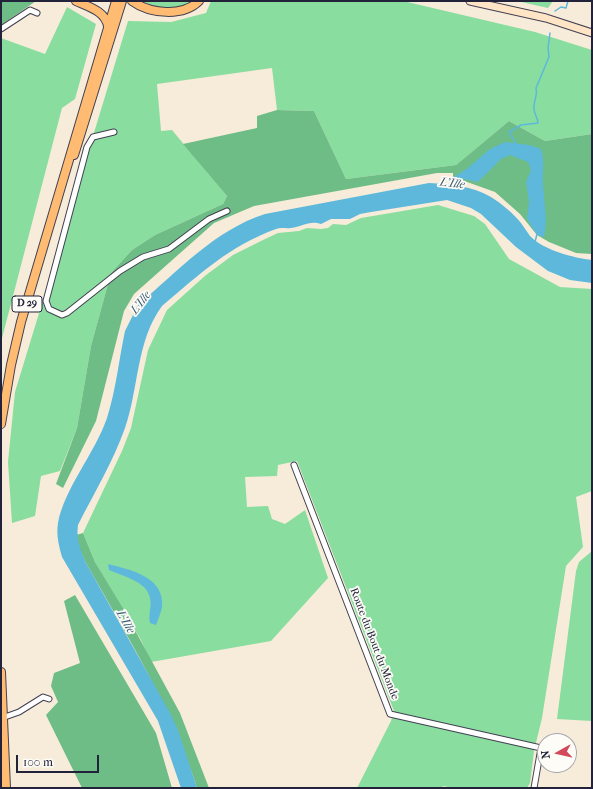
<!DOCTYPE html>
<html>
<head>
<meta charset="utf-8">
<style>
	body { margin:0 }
	#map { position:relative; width:593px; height:789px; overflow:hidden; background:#f7ecd9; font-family:"IM FELL French Canon",serif }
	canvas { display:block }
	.frame { position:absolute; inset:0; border:2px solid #22223b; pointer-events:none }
	.north { position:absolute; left:537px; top:733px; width:40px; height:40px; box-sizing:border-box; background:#fdfcf7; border:1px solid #a5a5ac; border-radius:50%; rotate:262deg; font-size:11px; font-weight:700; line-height:16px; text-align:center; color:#22223b }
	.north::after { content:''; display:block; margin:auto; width:14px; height:18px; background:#d1495b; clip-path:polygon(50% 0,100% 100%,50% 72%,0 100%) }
	.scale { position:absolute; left:16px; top:755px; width:83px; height:18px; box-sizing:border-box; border:2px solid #22223b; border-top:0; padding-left:5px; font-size:12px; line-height:14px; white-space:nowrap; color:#22223b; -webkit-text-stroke:3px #fdfcf7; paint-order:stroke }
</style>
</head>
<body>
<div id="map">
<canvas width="593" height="789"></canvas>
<div class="frame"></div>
<div class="north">N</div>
<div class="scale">100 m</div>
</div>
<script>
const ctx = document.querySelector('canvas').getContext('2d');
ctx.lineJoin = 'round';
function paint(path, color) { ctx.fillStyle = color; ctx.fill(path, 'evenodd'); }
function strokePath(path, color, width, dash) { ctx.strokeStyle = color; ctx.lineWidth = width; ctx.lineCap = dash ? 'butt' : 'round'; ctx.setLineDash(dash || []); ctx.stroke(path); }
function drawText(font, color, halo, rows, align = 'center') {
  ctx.font = font + ' "IM FELL French Canon",serif'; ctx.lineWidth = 3.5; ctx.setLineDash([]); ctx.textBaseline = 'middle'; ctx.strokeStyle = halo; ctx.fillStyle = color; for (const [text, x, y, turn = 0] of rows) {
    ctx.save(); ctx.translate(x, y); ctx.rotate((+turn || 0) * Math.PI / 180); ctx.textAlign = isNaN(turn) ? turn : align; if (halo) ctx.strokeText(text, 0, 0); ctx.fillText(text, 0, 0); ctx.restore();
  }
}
paint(new Path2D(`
	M140 1H194C178 10 157 9 140 1Z
	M211 1H403L535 32 592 50V134L545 141 509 121 456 165 346 179 314 111 277 110 272 68 157 84 161 131 172 130 227 196 223 204 155 235 132 250 111 273 91 346 77 428 60 471 41 476 35 516 12 523 8 462 15 392 128 21 171 22 206 13Z
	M517 1H553L548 8Z
	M67 7 96 24 75 99 62 108 1 342V38L45 54Z
	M438 205 474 216 485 224 509 259 560 287 592 289V491L576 497 583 547 566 566 542 718 534 751 530 783 527 788H453L443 786 442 788H357L391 721 394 711 297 461 278 465 277 476 245 477 247 507 268 506 272 519 285 524 305 510 328 578 271 641 151 662 141 640 95 562 83 533 122 451 131 428 148 350 167 310 206 275 233 255 263 240 278 233 299 231 307 228 321 229 328 228 333 224 346 225 361 218Z
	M592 551V721L557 719 576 571 579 562Z`), '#89dd9f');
paint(new Path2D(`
	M1 1H36L1 25Z
	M277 110 314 111 346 179 456 165 509 121 545 141 592 134V254L576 253 549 242 537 235 520 214 495 192 453 177V173H437L254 206 214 223 134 294 124 311 96 421 63 488 56 484 77 428 91 346 111 273 132 250 155 235 223 204 227 196 183 144 257 128V116Z
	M83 533 95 562 124 610 180 713 209 788H197C172 708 127 636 86 563L78 546 76 535Z
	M75 595 156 733 172 788H82L46 715 58 702 51 686 54 673 80 663 64 601Z`), '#6ebc86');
paint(new Path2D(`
	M505 142 529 145 541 149C545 160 542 172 543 184 544 202 548 220 544 237L537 235 527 219 529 201 526 182 531 170 528 162 510 155 501 159 478 182 454 177 468 168 490 149Z
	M429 183C450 184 472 186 491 197 502 204 513 213 521 223 524 227 527 232 530 236 543 250 574 258 592 260V283L570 280 548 271 516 247 481 214 471 208 447 200 371 212 360 214 350 219H331L321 224C309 220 302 227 291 228 286 229 281 227 276 229 229 246 200 274 162 306 136 341 139 388 125 428 113 462 94 493 78 525 76 539 80 549 86 563L170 713 178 730 197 788H181L158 721 62 557C59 546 56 535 58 523 64 489 95 453 107 418 116 390 119 359 125 331L138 305C178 271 215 230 265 214Z
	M108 564C131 570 165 577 162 607 161 613 158 619 156 625L150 623C148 615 152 606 150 598 147 581 122 576 109 570Z`), '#5db8db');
strokePath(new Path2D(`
	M555 11 561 7 566 8 568 1
	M516 144 509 132 521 125 538 123C538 118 534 114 534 109 533 102 538 96 536 88L549 57 548 48 550 33
	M535 242 537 234`), '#5db8db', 1.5);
const minor = new Path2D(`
	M1 29 30 10 37 13
	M114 132 93 137 87 147 46 301 49 309 62 315 67 313 120 271 143 257 169 249 209 219 227 211
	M294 465 390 714 541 748 534 788
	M2 718 19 712 43 697 49 699`);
const secondary = new Path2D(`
	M470 1 546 18 592 33`);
const primary = new Path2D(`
	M76 1C89 7 105 11 108 26
	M132 1C150 14 183 17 199 1
	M74 155 122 1
	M1 424 11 365 21 322 116 1
	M1 672 6 788`);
strokePath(minor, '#424053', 7);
strokePath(secondary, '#424053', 9);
strokePath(primary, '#424053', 10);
strokePath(minor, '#fff', 5);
strokePath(secondary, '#ffe4c6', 7);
strokePath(primary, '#febb71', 8);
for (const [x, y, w] of [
	[27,304,30]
]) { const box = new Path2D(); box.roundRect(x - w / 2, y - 8, w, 16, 3); ctx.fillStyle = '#fdfcf7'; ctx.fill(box); strokePath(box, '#22223b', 1); }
drawText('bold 10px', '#22223b', null, [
	["D 29",27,304]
]);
drawText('11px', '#22223b', '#fdfcf7', [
	["Route du Bout du Monde",374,644,69]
]);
drawText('italic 12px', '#3a5e7b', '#fdfcf7', [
	["L'Ille",452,184,7],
	["L'Ille",141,303,-52],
	["L'Ille",125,622,60]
]);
</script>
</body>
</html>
